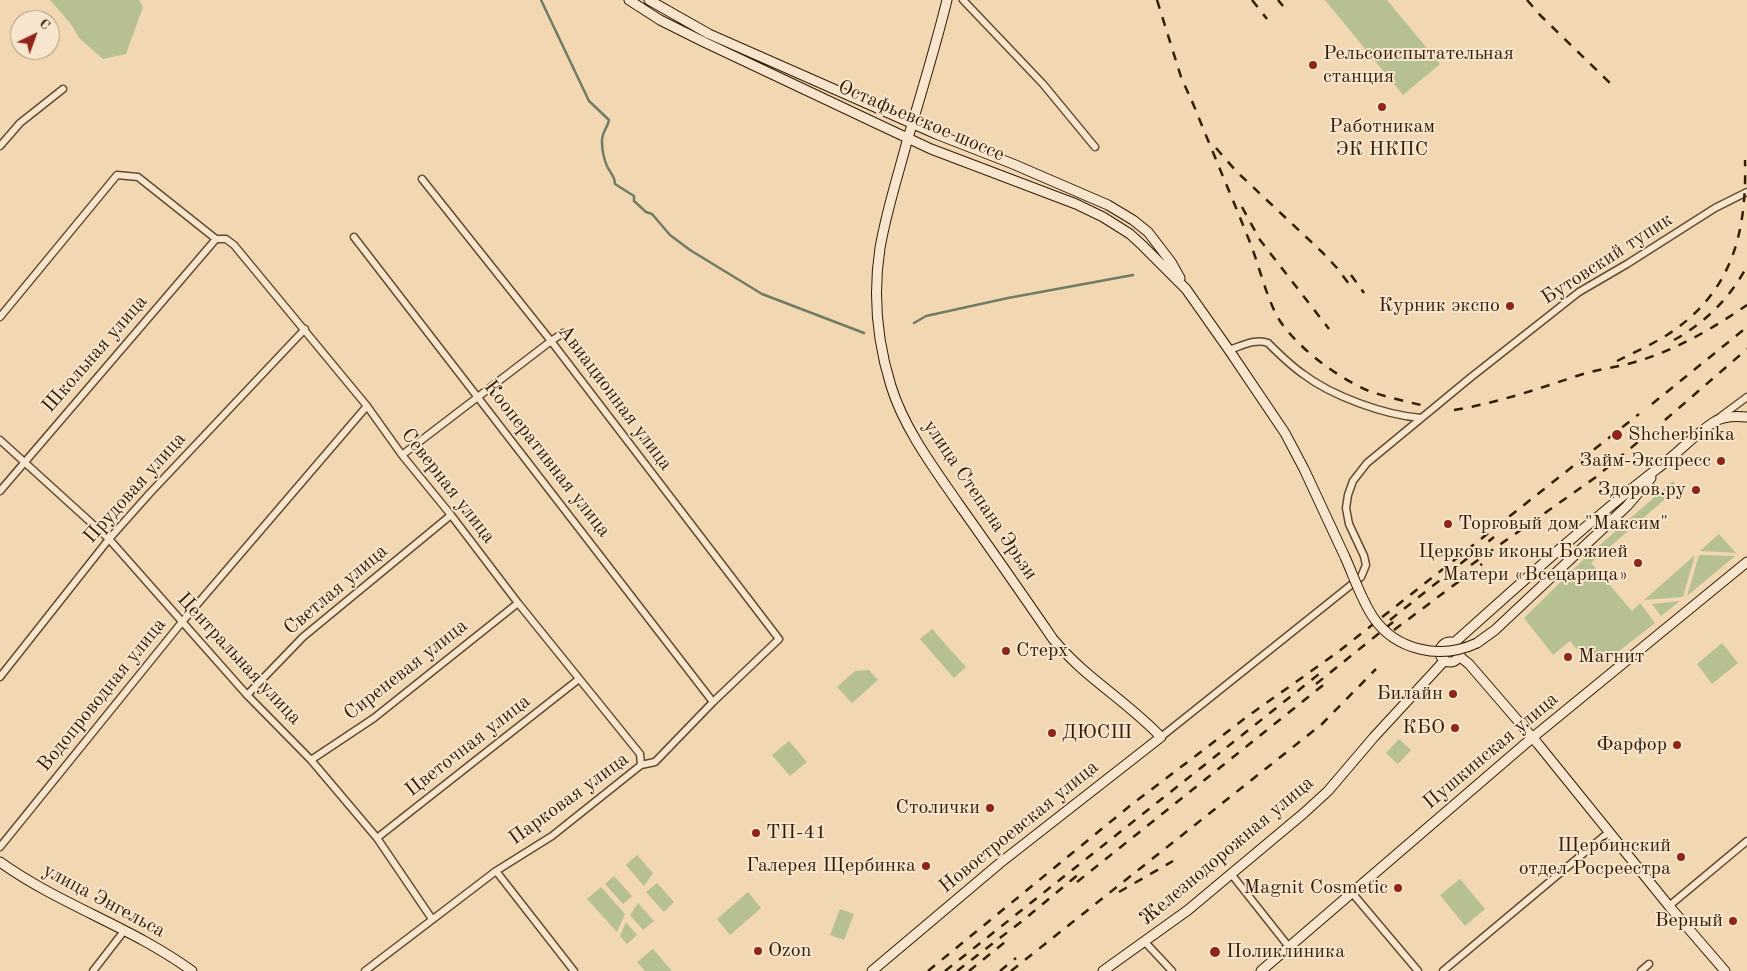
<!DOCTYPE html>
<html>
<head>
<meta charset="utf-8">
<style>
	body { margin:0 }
	#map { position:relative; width:1747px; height:971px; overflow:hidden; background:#f2d8b2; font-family:"Old Standard TT",serif }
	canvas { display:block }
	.north { position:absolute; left:10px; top:10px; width:50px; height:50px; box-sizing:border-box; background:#f7e6cd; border:1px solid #a8967d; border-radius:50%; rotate:42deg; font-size:14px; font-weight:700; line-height:20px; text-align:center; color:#311d05 }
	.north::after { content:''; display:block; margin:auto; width:18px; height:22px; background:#8f2418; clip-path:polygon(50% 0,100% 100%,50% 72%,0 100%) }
</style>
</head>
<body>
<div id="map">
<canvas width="1747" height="971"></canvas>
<div class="north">С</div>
</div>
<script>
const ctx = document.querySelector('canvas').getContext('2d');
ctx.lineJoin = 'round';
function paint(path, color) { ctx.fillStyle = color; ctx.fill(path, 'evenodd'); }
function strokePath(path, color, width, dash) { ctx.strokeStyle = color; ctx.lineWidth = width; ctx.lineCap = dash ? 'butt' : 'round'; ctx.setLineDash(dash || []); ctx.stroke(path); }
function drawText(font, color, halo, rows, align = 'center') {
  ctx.font = font + ' "Old Standard TT",serif'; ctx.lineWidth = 4; ctx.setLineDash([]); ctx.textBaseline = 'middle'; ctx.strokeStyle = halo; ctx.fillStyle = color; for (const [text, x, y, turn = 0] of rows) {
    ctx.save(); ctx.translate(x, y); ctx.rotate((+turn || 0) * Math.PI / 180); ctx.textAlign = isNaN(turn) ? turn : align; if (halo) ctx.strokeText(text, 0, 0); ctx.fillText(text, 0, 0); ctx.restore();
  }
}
paint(new Path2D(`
	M50 0H139L143 7 126 54 103 59 79 38 71 24Z
	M1325 0H1387L1440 64 1403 95Z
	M1673 481 1678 488 1591 563 1632 611 1640 603 1655 623 1605 662 1599 655 1588 663 1570 641 1553 655 1524 618 1586 557Z
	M1719 534 1736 553 1700 551Z
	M1695 555 1683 597 1644 600Z
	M1699 555 1735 556 1687 596Z
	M1680 601 1661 616 1652 604Z
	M932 629 966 667 954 678 920 639Z
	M1722 643 1738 663 1712 684 1697 664Z
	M869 670 878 680 852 703 837 687 855 671Z
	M1399 739 1411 750 1398 764 1386 753Z
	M789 741 807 762 790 776 772 755Z
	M637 855 653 873 644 886 626 865Z
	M614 876 632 896 623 904 605 884Z
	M1460 879 1485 909 1465 926 1440 895Z
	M657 883 674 902 664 912 646 892Z
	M601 887 625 914 617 932 587 899Z
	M748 892 761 908 730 935 717 919Z
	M638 903 654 921 643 930 630 915Z
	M840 909 854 914 844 940 830 935Z
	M626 922 637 935 627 944 620 936Z
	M653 949 672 971H645L637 962Z`), '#b6c090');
strokePath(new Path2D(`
	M541 0 589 101 609 120C608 128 601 132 602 143 602 149 604 160 607 166 610 173 615 176 615 184L634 196V201L646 212 652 214 670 235 690 250 762 294 864 333
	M914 323 926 316 1008 298 1133 275`), '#717c66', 2.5);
const street = new Path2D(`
	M963 0 1043 84 1095 147
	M0 146 20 123 63 89
	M354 237 713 702
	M216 239H226L234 245 367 406 402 455 451 515 518 603 640 754 641 765
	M0 317 117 175 138 177 216 239
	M1229 350C1241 346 1256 338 1268 343 1279 354 1290 365 1303 374 1332 396 1384 415 1421 418
	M1720 417 1747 397
	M0 440 109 539 247 695 311 760 377 838 432 919
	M402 455 551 341 563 333
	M0 491 216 239
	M0 677 109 539 150 493 305 329
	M247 695 303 637 451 515
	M1161 737 1361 577 1366 565 1364 556 1349 524 1346 508 1348 495 1353 481 1367 463 1470 378 1579 292 1627 264 1715 208 1747 192
	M311 760 374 718 518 603
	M377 838 579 679
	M0 847 182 622 367 406
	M496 871 574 971
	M1232 875 1289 947
	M1353 894 1418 971
	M1669 906 1747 841
	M1145 942 1172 971
	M93 971 124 931
	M365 971 496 871 552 836 641 765 655 762 713 702 779 639 551 341 422 179
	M1443 971 1609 832
	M1641 971 1649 964`);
const secondary = new Path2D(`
	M629 0 660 20 704 42 884 127 931 149 1076 204 1103 217 1130 234 1142 245 1186 289 1229 350 1285 433 1304 469 1345 557
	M649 0 709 34 936 134 1013 164 1108 205 1133 220 1148 232 1171 262 1180 278
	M1440 652a10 10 0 1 1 20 0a10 10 0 1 1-20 0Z
	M1454 643C1521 583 1587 523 1658 468 1677 454 1694 435 1714 422 1723 416 1737 416 1747 417
	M1477 643 1495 630 1627 506 1651 478
	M1459 656 1469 664 1538 744 1669 906 1725 971
	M0 862C60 905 132 927 192 971
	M872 971 1000 863 1161 737C1127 701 1084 677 1053 639 1022 594 990 548 958 503 933 467 904 428 891 386 877 341 873 293 880 248 886 213 897 179 906 145 920 97 935 49 947 0
	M1103 971 1188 910 1304 813 1328 791 1374 737 1445 660
	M1261 971 1532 738 1747 562`);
strokePath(street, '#614c30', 9);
strokePath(secondary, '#311d05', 11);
strokePath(street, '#f7e6cd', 6);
strokePath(secondary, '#f7e6cd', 9);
strokePath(new Path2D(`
	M1157 0 1181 77 1194 106
	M1252 0 1267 19
	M1278 0 1283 6
	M1527 0 1540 15 1613 86
	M1192 101C1210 146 1229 190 1247 235 1258 260 1266 299 1280 321 1299 349 1338 378 1369 391 1386 397 1404 401 1421 405
	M1216 148 1236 171 1323 253 1337 268 1352 288
	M1242 207 1260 240 1329 329
	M1351 275 1364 293
	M1674 340C1705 323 1731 297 1747 266
	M1617 361C1633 353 1651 345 1667 335 1732 293 1747 233 1745 160
	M1652 404 1747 327
	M1454 410C1498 403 1540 388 1583 374 1600 369 1618 367 1635 362 1676 350 1712 329 1747 305
	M1665 420 1747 349
	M1471 565 1596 477 1644 437
	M1390 620 1494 537
	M1394 630 1482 564
	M1316 684 1398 618
	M1077 882 1327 682
	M1119 892 1173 861
	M928 971 1131 805 1248 716 1338 652 1639 414
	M945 971 1319 674
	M957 971 1026 918 1080 873
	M969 971 1010 938
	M1000 971 1016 958
	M1011 971 1322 724 1376 669`), '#311d05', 2.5, [9, 9]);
const secondaryBridge = new Path2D(`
	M1345 557C1354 577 1361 599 1373 617 1396 651 1441 660 1477 643`);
strokePath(secondaryBridge, '#311d05', 11, []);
strokePath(secondaryBridge, '#f7e6cd', 9);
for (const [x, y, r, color] of [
	[1313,65,5,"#8f2418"],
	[1382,107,5,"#8f2418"],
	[1510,306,5,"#8f2418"],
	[1617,435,6,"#8f2418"],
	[1721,461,5,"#8f2418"],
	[1696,490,5,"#8f2418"],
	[1448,524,5,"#8f2418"],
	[1638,563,5,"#8f2418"],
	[1006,651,5,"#8f2418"],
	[1568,657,5,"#8f2418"],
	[1453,694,5,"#8f2418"],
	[1455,728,5,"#8f2418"],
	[1052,733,5,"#8f2418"],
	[1677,745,5,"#8f2418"],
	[990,808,5,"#8f2418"],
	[756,833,5,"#8f2418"],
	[1681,857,5,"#8f2418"],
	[926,866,5,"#8f2418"],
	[1398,888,5,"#8f2418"],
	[1733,921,5,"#8f2418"],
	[758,951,5,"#8f2418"],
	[1215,952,6,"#8f2418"]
]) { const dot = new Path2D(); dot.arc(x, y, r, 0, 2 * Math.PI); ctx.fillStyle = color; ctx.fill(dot); strokePath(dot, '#f7e6cd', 2); }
drawText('20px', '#311d05', '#f7e6cd', [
	["Рельсоиспытательная",1323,54,"left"],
	["станция",1323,77,"left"],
	["Работникам",1382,127,"center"],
	["ЭК НКПС",1382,150,"center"],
	["Курник экспо",1500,306],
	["Shcherbinka",1628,435,"left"],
	["Займ-Экспресс",1711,461],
	["Здоров.ру",1686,490],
	["Торговый дом \"Максим\"",1458,524,"left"],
	["Церковь иконы Божией",1628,552],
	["Матери «Всецарица»",1628,575],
	["Стерх",1016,651,"left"],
	["Магнит",1578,657,"left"],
	["Билайн",1443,694],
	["КБО",1445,728],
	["ДЮСШ",1062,733,"left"],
	["Фарфор",1667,745],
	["Столички",980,808],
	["ТП-41",766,833,"left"],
	["Щербинский",1671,846],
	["отдел Росреестра",1671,869],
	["Галерея Щербинка",916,866],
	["Magnit Cosmetic",1388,888],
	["Верный",1723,921],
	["Ozon",768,951,"left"],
	["Поликлиника",1226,952,"left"]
], 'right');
drawText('20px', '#311d05', '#f7e6cd', [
	["Остафьевское шоссе",921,121,23],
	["Бутовский тупик",1607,259,-33],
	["Школьная улица",95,354,-49],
	["Авиационная улица",615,398,53],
	["Кооперативная улица",547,459,52],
	["Северная улица",448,486,52],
	["Прудовая улица",135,488,-48],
	["улица Степана Эрьзи",980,500,56],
	["Светлая улица",336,590,-40],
	["Центральная улица",239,659,47],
	["Сиреневая улица",406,670,-38],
	["Водопроводная улица",102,695,-51],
	["Цветочная улица",468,746,-38],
	["Пушкинская улица",1491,751,-40],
	["Парковая улица",569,799,-36],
	["Новостроевская улица",1019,827,-39],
	["Железнодорожная улица",1227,851,-40],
	["улица Энгельса",104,901,28]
]);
</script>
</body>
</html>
